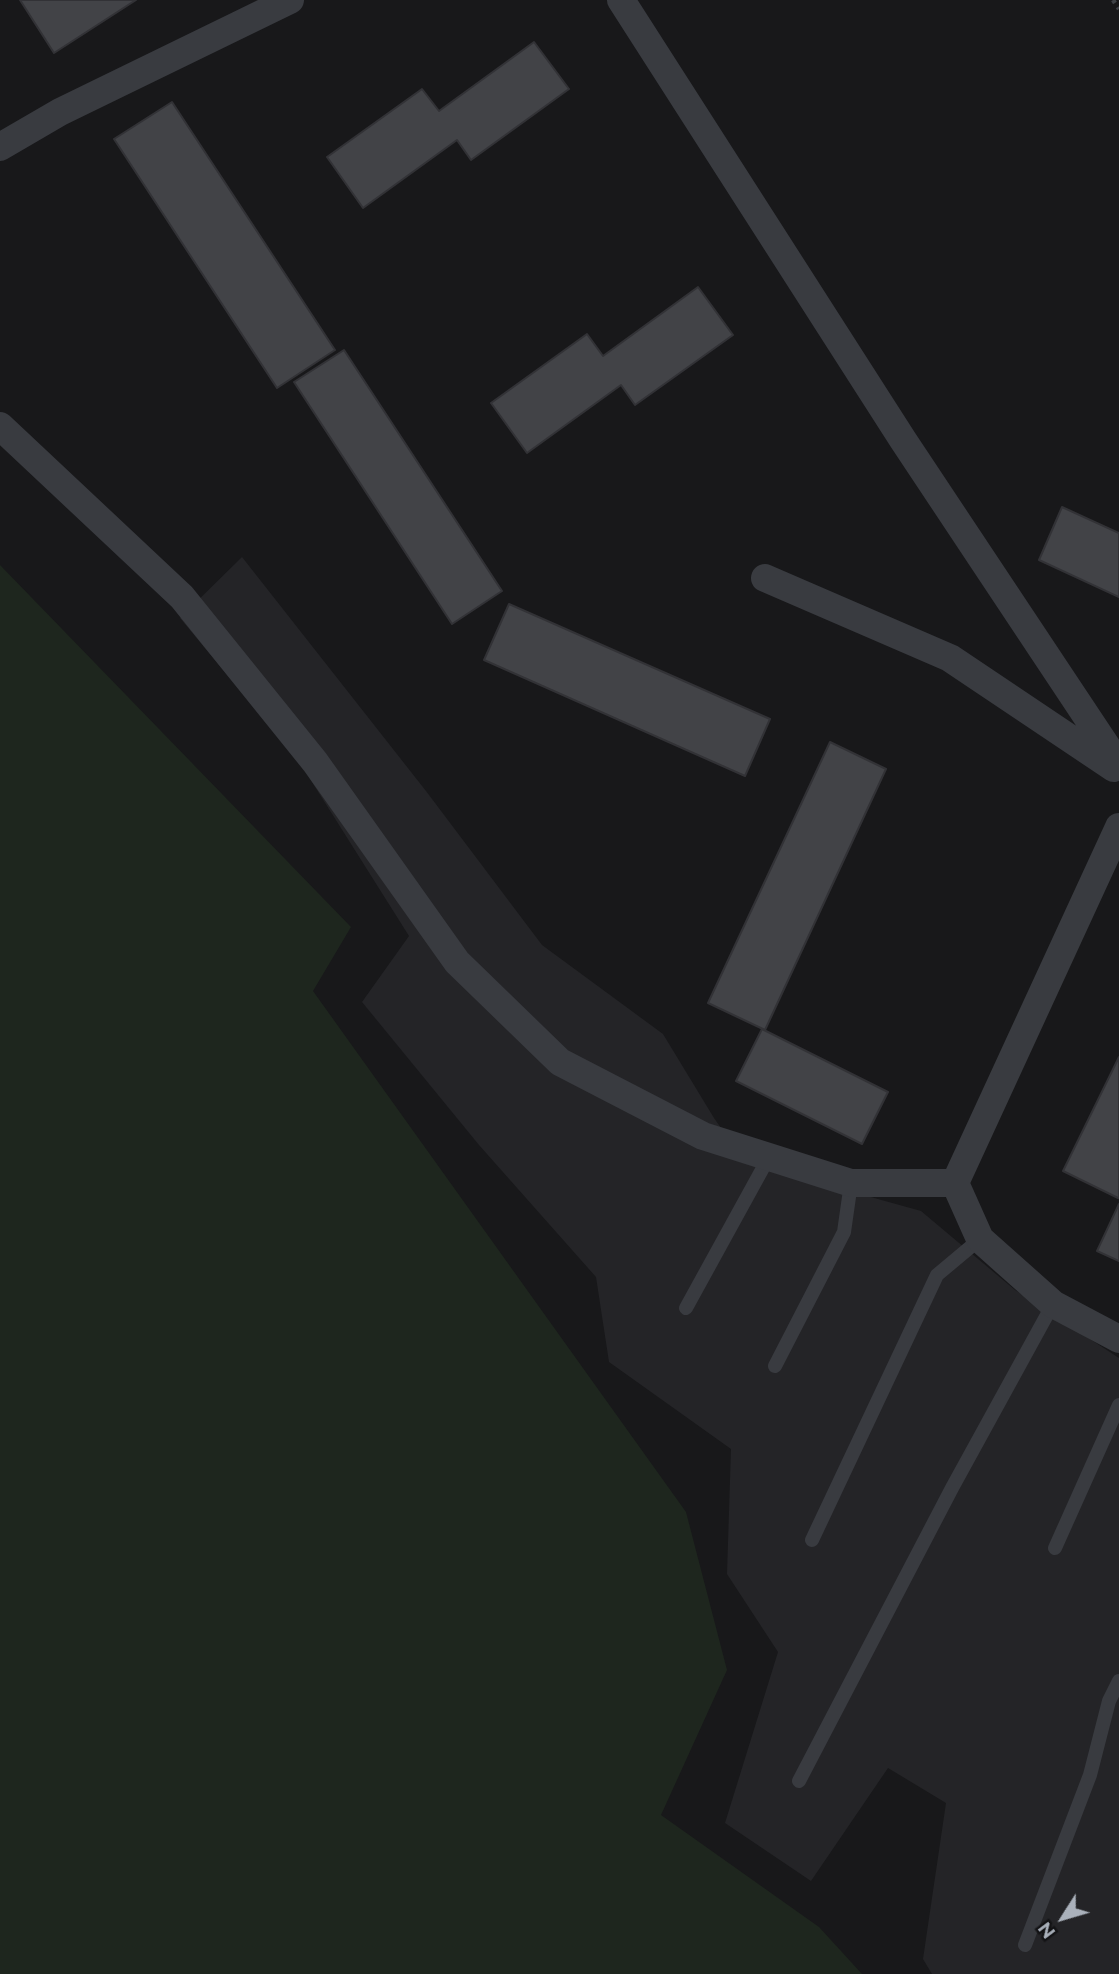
<!DOCTYPE html>
<html>
<head>
<meta charset="utf-8">
<style>
	body { margin:0 }
	#map { position:relative; width:1119px; height:1974px; overflow:hidden; background:#18181a; font-family:Raleway,sans-serif }
	canvas { display:block }
	.north { position:absolute; left:1028px; top:1883px; width:70px; height:70px; -webkit-text-stroke:5px #131315; paint-order:stroke; rotate:233deg; font-size:19px; font-weight:700; line-height:28px; text-align:center; color:#aab1bb }
	.north::after { content:''; display:block; margin:auto; width:24px; height:32px; background:#aab1bb; clip-path:polygon(50% 0,100% 100%,50% 72%,0 100%) }
</style>
</head>
<body>
<div id="map">
<canvas width="1119" height="1974"></canvas>
<div class="north">N</div>
</div>
<script>
const ctx = document.querySelector('canvas').getContext('2d');
ctx.lineJoin = 'round';
function paint(path, color) { ctx.fillStyle = color; ctx.fill(path, 'evenodd'); }
function strokePath(path, color, width, dash) { ctx.strokeStyle = color; ctx.lineWidth = width; ctx.lineCap = dash ? 'butt' : 'round'; ctx.setLineDash(dash || []); ctx.stroke(path); }
paint(new Path2D(`
	M242 557 426 791 542 945 663 1034 714 1118 745 1162 921 1211 1015 1290 1119 1358V1974H932L923 1959 946 1803 888 1768 811 1881 725 1823 778 1652 727 1574 731 1449 609 1362 596 1277 479 1145 362 1002 409 936 300 763 180 618Z`), '#242427');
paint(new Path2D(`
	M0 565 351 927 313 991 686 1512 727 1670 661 1815 819 1927 862 1974H0Z`), '#1e261e');
const building = new Path2D(`
	M20 0H136L54 53Z
	M534 42 569 89 471 160 457 140 363 208 327 157 422 89 439 111Z
	M172 102 335 350 277 388 114 139Z
	M698 287 733 335 635 405 621 385 527 453 491 403 587 334 603 356Z
	M344 350 502 591 452 624 294 382Z
	M1062 507 1119 533V597L1039 560Z
	M509 604 770 719 745 776 484 660Z
	M830 742 886 769 765 1030 708 1003Z
	M762 1029 888 1092 862 1144 736 1081Z
	M1119 1057V1197L1118 1198 1063 1171Z
	M1119 1204V1261L1097 1251Z`);
paint(building, '#424347');
strokePath(building, '#323236', 2);
strokePath(new Path2D(`
	M1113 0 1119 9`), '#3f4247', 4.5, [3.5, 5]);
strokePath(new Path2D(`
	M686 1308 769 1157
	M775 1366 844 1232 851 1183
	M812 1540 937 1275 980 1239
	M1055 1548 1119 1405
	M799 1781 952 1488 1053 1304
	M1025 1945 1090 1775 1109 1701 1119 1681`), '#393b40', 14);
strokePath(new Path2D(`
	M621 0 903 440 1119 765
	M0 147 60 112 290 0
	M0 426 182 597 315 762 457 962 560 1062 703 1136 851 1183H955L1119 827
	M765 578 950 658 1114 768
	M955 1183 980 1239 1053 1304 1119 1339`), '#393b40', 28);
</script>
</body>
</html>
